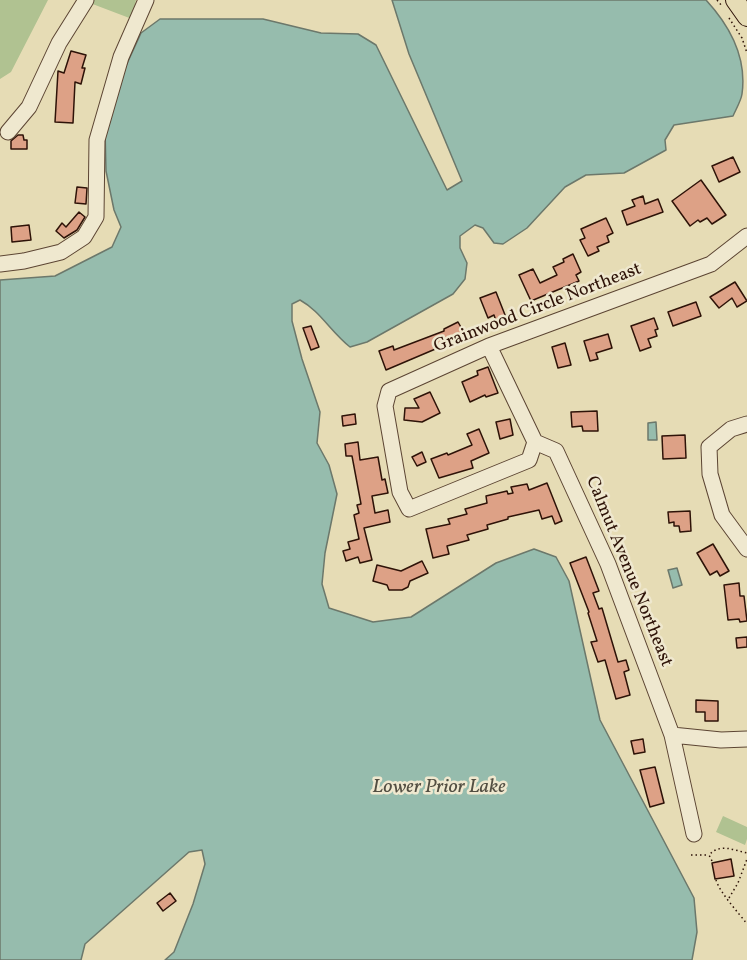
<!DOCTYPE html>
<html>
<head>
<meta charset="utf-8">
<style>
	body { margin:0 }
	canvas { display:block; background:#e6dcb5 }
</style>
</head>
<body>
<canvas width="747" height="960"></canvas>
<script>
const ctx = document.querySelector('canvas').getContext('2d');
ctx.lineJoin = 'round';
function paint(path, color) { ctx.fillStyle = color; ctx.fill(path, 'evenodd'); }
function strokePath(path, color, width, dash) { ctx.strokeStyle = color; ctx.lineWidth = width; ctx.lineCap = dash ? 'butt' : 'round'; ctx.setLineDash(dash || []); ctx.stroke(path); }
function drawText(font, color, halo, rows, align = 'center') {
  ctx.font = font + ' Vollkorn,serif'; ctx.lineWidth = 5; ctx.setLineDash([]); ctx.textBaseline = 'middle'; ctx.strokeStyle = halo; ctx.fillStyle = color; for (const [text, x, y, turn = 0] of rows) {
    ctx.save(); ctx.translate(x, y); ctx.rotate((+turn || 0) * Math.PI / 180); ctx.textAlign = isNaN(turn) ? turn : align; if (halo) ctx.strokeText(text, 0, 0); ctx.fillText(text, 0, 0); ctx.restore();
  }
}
paint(new Path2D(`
	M0 0H48L11 72 0 79Z
	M82 0H136L132 19Z
	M723 816 747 827V839L745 845 716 832Z`), '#b0c291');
const water = new Path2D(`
	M392 0H706C730 26 747 58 742 94 741 101 736 109 733 116L674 125 665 140 666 150 624 173 586 175 565 187 527 228 503 244 494 243 483 228 475 225 460 236V248L467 263 465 279 453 294 367 342 350 347C331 332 320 311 300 300L292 304V321L302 359 320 412 317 443 329 465 337 494 325 553 322 584 329 608 373 622 411 617 496 563 534 549 556 557 569 581 600 720 694 898 697 932 692 960H165L174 952 193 904 205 864 202 850 189 852 85 944 81 960H0V280L55 276 112 247 121 227 114 210 106 171 105 129 125 68 141 33 160 19H263L321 33 358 34 376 45 447 190 462 181 409 54Z
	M656 422 657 440H648V423Z
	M677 568 682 585 673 588 668 570Z`);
paint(water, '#96bcad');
strokePath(water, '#6c786b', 1.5);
const building = new Path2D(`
	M71 51 86 55 82 68H85L81 84 75 82 73 123 55 122 58 71 64 73Z
	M18 135H23L24 140H27V149H11V141Z
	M733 157 740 172 719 182 712 166Z
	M701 180 726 215 712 224 707 218 700 222 698 220 690 226 672 201Z
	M77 187 87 188 86 204 75 203Z
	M643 196 645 204 658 199 663 212 627 225 622 211 635 206 632 200Z
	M79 212 85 217 77 230 64 238 56 231 62 223 66 227Z
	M606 218 613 233 607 236 609 242 597 247 599 251 588 256 580 240 585 238 581 229Z
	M29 225 31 240 12 242 11 227Z
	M573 254 581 272 576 275 579 281 531 301 519 275 533 269 540 283 557 275 553 267 564 262 563 259Z
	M735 282 747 301 737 307 732 298 719 308 710 297Z
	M496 292 507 320 497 324 494 315 488 318 480 298Z
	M696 302 701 316 673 326 668 312Z
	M654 318 658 329 655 330 657 336 648 339 651 347 640 351 631 326Z
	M458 322 466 336 386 370 379 351 393 346 394 350 444 331V329Z
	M311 326 319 347 311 350 303 328Z
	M608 334 612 348 596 353 598 359 590 361 584 341Z
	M565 343 571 365 558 368 552 347Z
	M488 367 498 393 486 397 485 395 470 402 462 382 478 375 477 371Z
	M430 392 440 413 422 422 404 420 405 408H419L414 399Z
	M597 411 598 431H583L582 426 572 427 571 412Z
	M355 414 356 424 343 426 342 416Z
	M510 419 513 435 500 439 496 422Z
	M479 429 489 453 471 461 473 468 439 478 431 459 447 453 448 455 472 445 467 434Z
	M685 435 686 458 663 459 662 436Z
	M358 442 360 460 378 457 382 480 385 479 388 493 372 496 375 513 388 510 390 522 364 528 372 560 360 563 358 557 346 561 343 551 350 549 348 542 359 539 354 515 359 513 357 505 361 504 352 456H346L345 444Z
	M422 452 426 462 417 466 412 457Z
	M547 483 562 521 555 524 552 516 542 519 539 510 508 517V519L487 525 488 529 467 535 469 540 447 546 449 554 433 558 426 529 450 524 448 519 467 514 465 509 487 503 486 496 507 491 508 494 513 493 511 487 527 484 529 490Z
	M690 511 691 531 680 532 679 526H674V522L669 523 668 512Z
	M713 544 729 571 720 576 717 571 710 575 697 553Z
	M586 557 599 591 593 593 599 609 602 608 618 662 626 660 629 670 624 672 630 695 616 699 605 660 598 662 591 642 597 641 588 613 589 612 570 563Z
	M422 561 428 573 410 581 408 587 402 590H389L387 585 373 581 377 565 401 571Z
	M739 583 740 596H744L747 621 740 622 739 619 728 620 724 585Z
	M747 637V647L737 648 736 638Z
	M696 700 718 701V721H705V712H696Z
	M643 739 645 752 634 754 631 741Z
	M655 767 664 803 650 807 640 770Z
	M731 859 734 876 715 879 712 863Z
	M170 893 176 901 163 911 157 903Z`);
paint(building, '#dda186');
strokePath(building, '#2e1308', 1.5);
const minor = new Path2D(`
	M8 132 29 107 59 43 86 0
	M0 264 24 261 61 252 84 237 96 217 97 140 121 57 146 0
	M489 346 535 442 556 451 608 564 672 735 694 834
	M747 424 731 429 709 447 710 474 722 515 747 549
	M535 442 529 460 409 509 400 492 385 406 389 391 489 346 711 264 747 236
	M672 735 721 740 747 739`);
const major = new Path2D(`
	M735 0 747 17`);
strokePath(minor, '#5c4533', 17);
strokePath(major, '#2e1308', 20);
strokePath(new Path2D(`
	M717 0 722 6
	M729 18 742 38 747 53
	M691 855H708
	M712 861 709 855C720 843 733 850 747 853
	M716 880C720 893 738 912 747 924
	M729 898 738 883 747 859`), '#2e1308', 1.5, [1.5, 3]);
strokePath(minor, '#efe8cf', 15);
strokePath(major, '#e6dcb5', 18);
drawText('18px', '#2e1308', '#efe8cf', [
	["Grainwood Circle Northeast",538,309,-21],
	["Calmut Avenue Northeast",628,572,68]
]);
drawText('italic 20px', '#524e42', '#efe8cf', [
	["Lower Prior Lake",439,788]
]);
</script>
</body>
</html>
